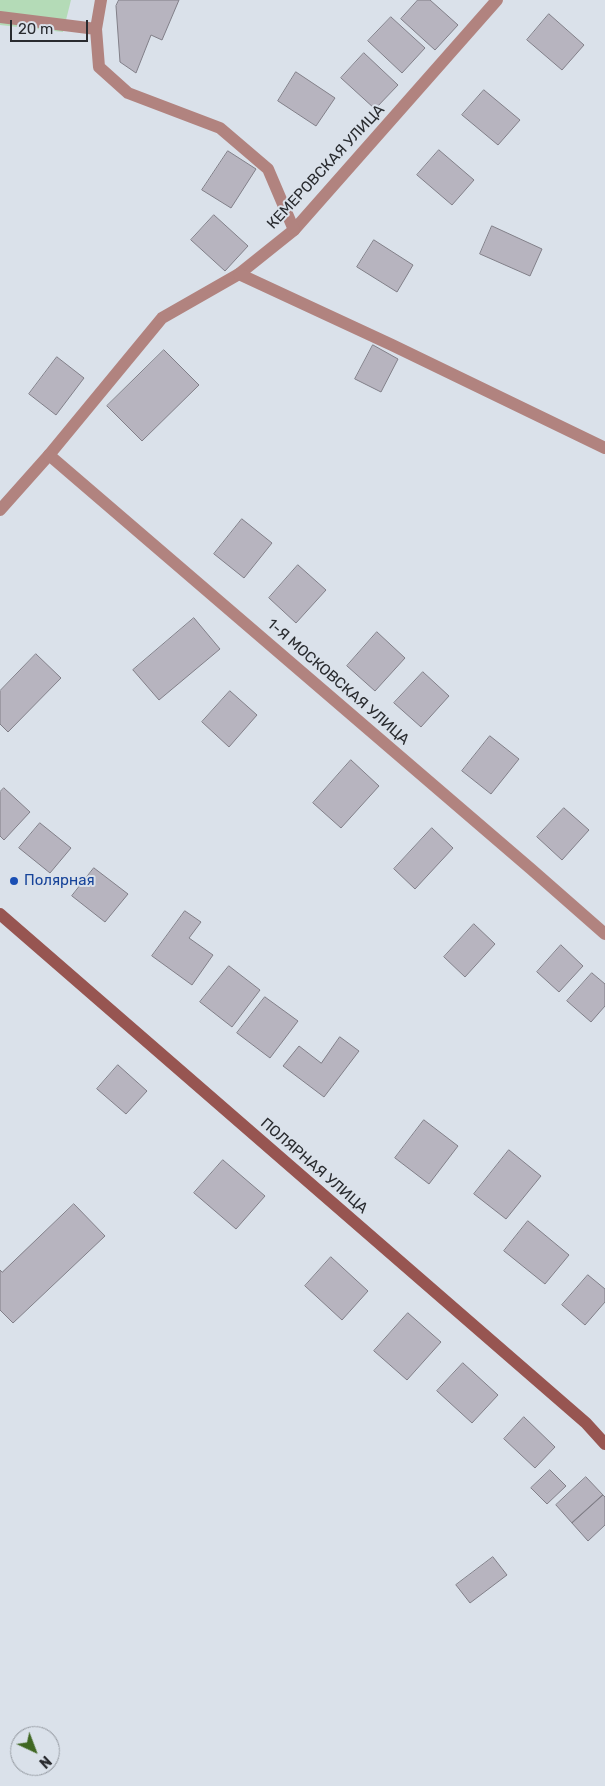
<!DOCTYPE html>
<html>
<head>
<meta charset="utf-8">
<style>
	body { margin:0 }
	#map { position:relative; width:605px; height:1786px; overflow:hidden; background:#dae1ea; font-family:Rubik,sans-serif }
	canvas { display:block }
	.north { position:absolute; left:10px; top:1726px; width:50px; height:50px; box-sizing:border-box; background:#dae1ea; border:1px solid #93989f; border-radius:50%; rotate:137deg; font-size:14px; font-weight:700; line-height:20px; text-align:center; color:#292b2f }
	.north::after { content:''; display:block; margin:auto; width:18px; height:22px; background:#3f6722; clip-path:polygon(50% 0,100% 100%,50% 72%,0 100%) }
	.scale { position:absolute; left:10px; top:20px; width:78px; height:22px; box-sizing:border-box; border:2px solid #292b2f; border-top:0; padding-left:6px; font-size:15px; line-height:18px; white-space:nowrap; color:#292b2f; -webkit-text-stroke:4px #dae1ea; paint-order:stroke }
</style>
</head>
<body>
<div id="map">
<canvas width="605" height="1786"></canvas>
<div class="north">N</div>
<div class="scale">20 m</div>
</div>
<script>
const ctx = document.querySelector('canvas').getContext('2d');
ctx.lineJoin = 'round';
function paint(path, color) { ctx.fillStyle = color; ctx.fill(path, 'evenodd'); }
function strokePath(path, color, width, dash) { ctx.strokeStyle = color; ctx.lineWidth = width; ctx.lineCap = dash ? 'butt' : 'round'; ctx.setLineDash(dash || []); ctx.stroke(path); }
function drawText(font, color, halo, rows, align = 'center') {
  ctx.font = font + ' Rubik,sans-serif'; ctx.lineWidth = 4; ctx.setLineDash([]); ctx.textBaseline = 'middle'; ctx.strokeStyle = halo; ctx.fillStyle = color; for (const [text, x, y, turn = 0] of rows) {
    ctx.save(); ctx.translate(x, y); ctx.rotate((+turn || 0) * Math.PI / 180); ctx.textAlign = isNaN(turn) ? turn : align; if (halo) ctx.strokeText(text, 0, 0); ctx.fillText(text, 0, 0); ctx.restore();
  }
}
paint(new Path2D(`
	M0 0H71L63 32 0 25Z`), '#b4dbb7');
const building = new Path2D(`
	M119 0H179L162 40 151 35 136 73 120 62 116 6Z
	M418 0H430L458 25 435 50 401 19Z
	M549 14 584 45 562 70 527 40Z
	M391 17 425 48 402 73 368 41Z
	M364 53 398 85 375 109 341 78Z
	M296 72 335 98 316 126 278 101Z
	M484 90 520 120 498 145 462 115Z
	M439 150 474 180 452 205 417 175Z
	M228 151 256 169 231 208 202 190Z
	M214 215 248 246 225 271 191 240Z
	M492 226 542 249 530 276 480 254Z
	M374 240 413 265 397 292 357 267Z
	M373 345 398 359 381 392 355 379Z
	M164 350 199 385 142 441 107 406Z
	M57 357 84 378 56 415 29 394Z
	M242 519 272 543 244 578 214 554Z
	M298 565 326 590 296 623 269 598Z
	M194 618 220 649 159 700 133 670Z
	M377 632 405 658 375 691 347 666Z
	M36 654 61 678 8 732 0 724V691Z
	M423 672 449 696 421 727 394 703Z
	M230 691 257 715 229 747 202 722Z
	M490 736 519 759 491 794 462 771Z
	M351 760 379 786 341 828 313 803Z
	M4 788 30 812 4 840 0 836V792Z
	M564 808 589 830 562 860 537 837Z
	M40 823 71 848 50 873 19 848Z
	M432 828 453 848 415 889 394 869Z
	M94 868 128 894 105 922 72 896Z
	M185 911 201 922 189 938 213 955 192 985 152 956Z
	M474 924 495 944 465 977 444 957Z
	M561 945 583 966 559 992 537 972Z
	M229 966 260 990 232 1027 200 1002Z
	M592 973 605 984V1006L591 1022 567 1001Z
	M265 997 298 1021 270 1058 237 1033Z
	M340 1037 359 1051 324 1097 283 1066 299 1046 321 1063Z
	M118 1065 147 1091 126 1114 97 1089Z
	M424 1120 458 1146 429 1184 395 1158Z
	M509 1150 541 1176 506 1219 474 1194Z
	M223 1160 265 1196 236 1229 194 1193Z
	M74 1204 105 1236 13 1323 0 1310V1270L2 1272Z
	M528 1221 569 1255 545 1284 504 1251Z
	M331 1257 368 1291 342 1320 305 1286Z
	M588 1275 605 1289V1302L585 1325 562 1305Z
	M408 1313 441 1342 407 1380 374 1351Z
	M463 1363 498 1395 472 1423 437 1391Z
	M524 1417 555 1447 535 1468 504 1439Z
	M550 1470 566 1486 547 1504 531 1488Z
	M586 1477 603 1495 572 1523 556 1505Z
	M603 1495 605 1497V1525L588 1541 572 1523Z
	M493 1557 507 1575 470 1603 456 1585Z`);
paint(building, '#b7b4bf');
strokePath(building, '#817f88', 1);
strokePath(new Path2D(`
	M0 510 49 455 162 318 239 274 294 230 497 0`), '#b1837f', 12);
strokePath(new Path2D(`
	M101 0 96 29 99 67 128 93 220 128 268 169 294 230
	M0 17 96 29
	M239 274 392 345 605 448
	M49 455 531 869 605 934`), '#b1837f', 12);
strokePath(new Path2D(`
	M0 914 586 1423 605 1444`), '#975551', 12);
for (const [x, y, r, color] of [
	[14,881,5,"#1a4fb4"]
]) { const dot = new Path2D(); dot.arc(x, y, r, 0, 2 * Math.PI); ctx.fillStyle = color; ctx.fill(dot); strokePath(dot, '#dae1ea', 2); }
drawText('15px', '#292b2f', '#dae1ea', [
	["КЕМЕРОВСКАЯ УЛИЦА",326,167,-47],
	["1-Я МОСКОВСКАЯ УЛИЦА",338,682,41],
	["ПОЛЯРНАЯ УЛИЦА",314,1166,41]
]);
drawText('15px', '#164399', '#dae1ea', [
	["Полярная",24,881]
], 'left');
</script>
</body>
</html>
